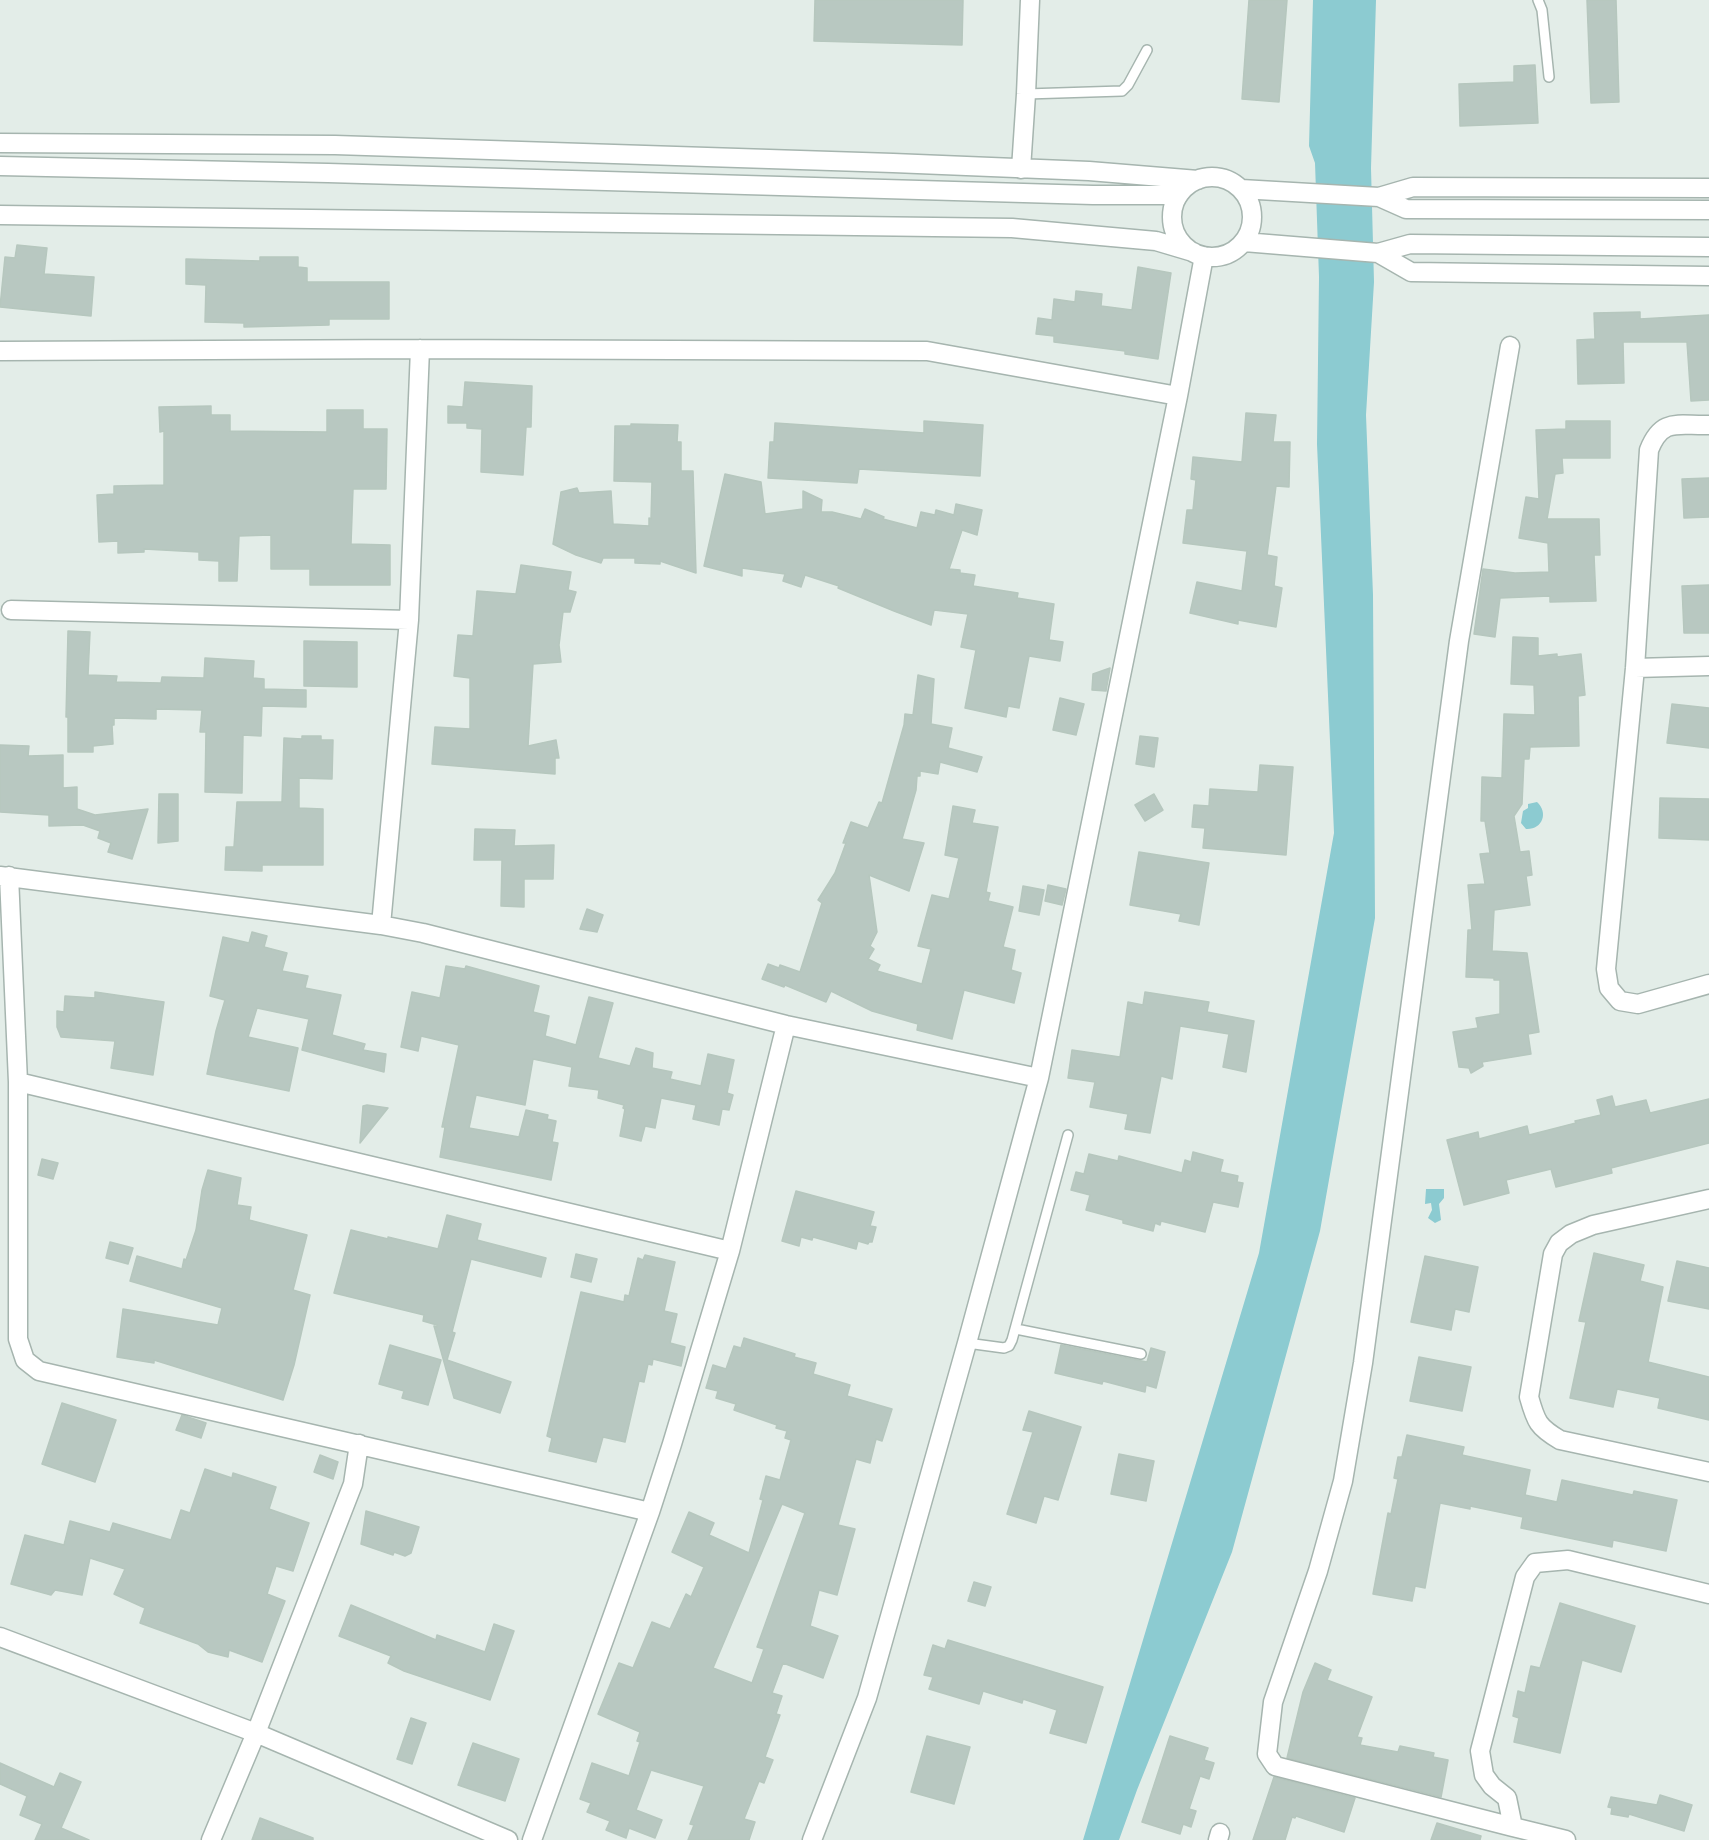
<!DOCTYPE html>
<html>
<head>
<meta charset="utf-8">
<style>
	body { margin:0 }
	canvas { display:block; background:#e3ede8 }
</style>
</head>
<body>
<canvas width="1709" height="1840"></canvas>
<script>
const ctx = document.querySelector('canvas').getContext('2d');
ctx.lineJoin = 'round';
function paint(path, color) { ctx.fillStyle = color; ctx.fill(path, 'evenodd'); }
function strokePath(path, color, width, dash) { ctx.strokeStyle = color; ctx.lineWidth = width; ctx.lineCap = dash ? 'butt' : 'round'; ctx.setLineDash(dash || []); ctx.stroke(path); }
paint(new Path2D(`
	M1313 0H1376L1371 168 1374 282 1366 415 1373 595 1375 918 1320 1231 1232 1552 1137 1790 1119 1840H1083L1259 1253 1334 833 1317 444 1319 277 1315 163 1309 146Z
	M1537 802C1549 813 1542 830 1526 829L1521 823 1523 811 1528 808V804Z
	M1426 1189H1444V1198L1439 1204 1441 1220 1435 1223 1428 1218 1432 1210 1431 1203 1425 1204Z`), '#8ccbd1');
const building = new Path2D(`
	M815 0H963L962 45 814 41Z
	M1249 0H1287L1279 102 1242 99Z
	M1587 0H1616L1619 102 1591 103Z
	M1535 65 1538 123 1460 126 1459 84 1514 82V66Z
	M17 245 47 248 44 274 94 277 91 316 0 307 5 257 15 258Z
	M260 257H298V267L307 268V282H389V319H329V325L244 327V323L205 322 206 285 186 284V259L260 261Z
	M1138 267 1171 273 1158 359 1125 354V351L1054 342V336L1036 334 1038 318 1052 320 1054 299 1075 302 1076 291 1102 294 1101 306 1132 310Z
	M1640 312V319L1709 315V400L1691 401 1687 342H1623L1624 383 1578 384 1577 340 1595 339 1594 313Z
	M465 382 532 386 531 427H526L523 475 481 472 482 429 467 428V423H448V406L463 407Z
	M211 406V415H230V431L327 432V410H363V429H387L386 489H353L351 544 390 545V585H310V569H271V535L239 536 237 581H219V561L199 560V552L144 549V552L118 553V541L99 542 97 495 114 494V486L164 485V431L160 432 159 407Z
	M1246 413 1276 415 1273 442H1290L1289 487 1276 486 1267 555 1277 557 1274 586 1282 588 1276 627 1238 620V624L1190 613 1197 582 1242 591 1247 551 1183 543 1187 510H1193L1196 480 1191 479 1193 457 1242 462Z
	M924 421 983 425 980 476 859 469 857 483 768 478 770 442H774L775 423 924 433Z
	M1566 421H1610V458H1562L1563 473 1555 474 1547 519H1599L1600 555H1594L1596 601 1550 602V596L1500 598 1495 637 1474 634 1483 569 1515 573 1549 572 1548 543 1519 538 1526 497 1539 499 1536 430 1566 429Z
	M631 424 678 425 677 442H681V471H693L696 573 660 561V564L635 563V558H603L601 563 576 555 553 544 561 492 577 488 579 493 611 491 613 524 649 526V518L651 519 652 482 614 481 615 426H631Z
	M725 474 761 482 765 514 803 509V491L822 500 821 512H832L861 519 865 509 884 517 883 519 917 528 921 512 935 515 936 510 954 515 956 504 982 510 977 535 962 530 949 569 960 570V573L975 575 973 586 1018 593 1017 598 1054 604 1049 640 1063 642 1060 661 1029 656 1019 708 1008 706 1006 717 965 708 976 650 961 647 968 614 934 610 931 625 894 611 838 588 839 586 805 575 801 587 783 581 785 574 742 568V576L704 566Z
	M1709 478V517L1684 518 1682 479Z
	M521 565 571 572 568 590 576 592 570 612H563L559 645 561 662 533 664 528 746 556 740 559 758H555V774L432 764 435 727 470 729V678L454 676 458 635 473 636 477 591 516 594Z
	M1709 585V633H1684L1682 586Z
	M68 631 90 632 88 675 117 676 116 682 161 683 162 677 204 678 205 658 254 661 253 678 264 679V689L306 690V707L262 706 261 736 243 735 242 793 205 792 206 732H200L202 710 156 709V719L114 718V725H112L113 744 93 746V752H68V717H66Z
	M1513 637 1538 638V656L1557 654V657L1581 654 1585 695 1578 696 1579 746 1530 747 1529 759H1524L1522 804 1514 816 1520 852 1529 851 1532 875 1526 876 1530 905 1494 910 1492 951 1527 953 1539 1032 1528 1034 1531 1054 1482 1062 1483 1066 1471 1073 1469 1068 1459 1067 1453 1032 1478 1028 1476 1018 1500 1014V980H1494V978L1466 977 1468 930H1472L1468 885 1485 884 1480 854 1490 853 1485 821H1481L1482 777 1502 778 1504 714 1535 715 1534 685 1511 684Z
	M304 641 357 642V687L304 686Z
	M1110 668 1106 691 1092 690 1093 674Z
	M918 675 934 679 931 724 952 728 948 748 982 757 977 772 940 762 938 774 920 771V776H917L916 790 902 839 924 843 909 891 869 875 877 932 870 946 874 949 868 959 880 965 877 971 922 984 931 949 918 946 932 895 949 899 959 858 945 855 953 806 975 810 972 823 998 827 986 892 990 893 988 901 1013 907 1003 947 1015 950 1011 970 1021 973 1014 1003 964 990 952 1039 917 1030 918 1024 872 1011 831 991 826 1002 785 985 784 987 762 979 768 964 779 968 780 965 800 972 822 903 818 900 835 873 846 843H843L851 822 868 828 879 802 882 803 904 725 905 714 913 715Z
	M1060 698 1084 704 1076 735 1053 730Z
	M1672 704 1709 708V748L1667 743Z
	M302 736H321V740H333L332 779 299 778V808L323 809V865H262V871L225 870 226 847H234L237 802H282L284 738 302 739Z
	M1140 736 1158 738 1154 767 1136 764Z
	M0 745 29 746 28 756 63 755V788L77 787V809L95 815 148 809 132 859 108 852 111 843 98 838 100 831 83 825 49 826V815L0 812Z
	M1260 765 1293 767 1286 855 1203 848 1205 828 1192 827 1194 805 1209 806 1210 789 1258 792Z
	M159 794H178V841L158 843Z
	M1154 794 1163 810 1145 821 1135 805Z
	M1660 798 1709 799V840L1659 838Z
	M475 829 515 830 514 846 554 845 553 879H524V907L501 906 502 860H474Z
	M1139 852 1209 863 1199 925 1179 921 1181 914 1130 905Z
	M1048 885 1066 889 1062 905 1045 901Z
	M1023 886 1044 890 1039 915 1019 911Z
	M587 909 603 915 597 932 580 929Z
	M252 932 267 936 264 947 287 953 282 971 308 976 305 988 341 995 332 1035 365 1044 363 1050 386 1054 384 1072 302 1050 309 1019 257 1008 248 1037 298 1048 289 1091 207 1074 216 1031 225 1000 210 996 223 937 249 943Z
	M446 966 465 969 466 966 539 986 533 1012 549 1016 545 1036 576 1045 589 997 613 1003 598 1058 630 1066 636 1048 653 1053 652 1068 672 1072 670 1079 701 1086 708 1054 734 1060 727 1093 733 1095 729 1110 722 1109 719 1125 693 1119 696 1105 661 1098 655 1128 645 1126 641 1141 620 1136 625 1109 623 1108 624 1105 598 1098 599 1090 569 1086 572 1067 533 1059 525 1105 476 1095 469 1128 519 1137 526 1110 548 1115 547 1119 556 1121 552 1142 558 1143 551 1180 440 1157 445 1127H442L459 1045 421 1036 418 1051 401 1047 412 992 440 998Z
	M95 992 164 1002 153 1075 111 1068 115 1041 61 1037 57 1027V1011L64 1012 65 996 95 998Z
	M1145 992 1209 1002 1207 1012 1254 1021 1246 1072 1223 1067 1229 1034 1180 1026 1172 1079 1161 1076 1150 1133 1125 1129 1128 1114 1090 1107 1095 1082 1068 1078 1072 1050 1120 1057 1128 1002 1143 1005Z
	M1612 1096 1615 1107 1646 1100 1650 1113 1709 1099V1143L1611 1168 1612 1173 1556 1187 1551 1169 1506 1180 1509 1193 1464 1205 1447 1140 1478 1132 1479 1139 1527 1126 1529 1135 1576 1123 1575 1121 1601 1115 1597 1100Z
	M367 1105 388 1108 360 1143 363 1106Z
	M1193 1152 1223 1160 1220 1172 1238 1176 1237 1182 1243 1183 1238 1207 1213 1202 1205 1232 1161 1221 1160 1225 1155 1223 1153 1231 1123 1223V1220L1086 1210 1090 1195 1071 1190 1076 1172 1084 1174 1089 1154 1118 1161 1119 1156 1182 1173 1185 1160 1191 1162Z
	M42 1159 58 1163 53 1179 38 1175Z
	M208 1170 241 1178 237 1205 251 1207 249 1220 307 1235 293 1290 310 1295 294 1365 283 1400 154 1360V1363L117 1357 123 1309 218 1325 222 1308 130 1281 137 1256 182 1269 184 1259 186 1260 196 1230 202 1190Z
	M796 1191 874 1212 870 1226 876 1227 872 1242H869L868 1244 858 1241 856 1249 813 1237 812 1240 801 1237 799 1246 782 1241Z
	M447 1215 481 1224 477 1240 546 1258 541 1277 471 1259 452 1332 455 1333 447 1360 511 1382 500 1413 454 1398 434 1326 437 1327V1325L423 1321 424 1315 334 1293 351 1230 388 1239V1237L438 1249Z
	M110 1242 133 1248 128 1264 106 1258Z
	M1594 1253 1644 1265 1640 1281 1663 1287 1648 1362 1709 1377V1420L1658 1408 1660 1398 1617 1389 1613 1407 1570 1398 1586 1322 1579 1321Z
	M576 1254 597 1259 591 1282 571 1277Z
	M645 1255 675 1262 664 1311 677 1314 670 1343 685 1347 681 1366 653 1359 652 1365 648 1364 644 1382 639 1381 625 1442 603 1437 596 1462 549 1451 552 1438 547 1436 581 1292 624 1302 625 1295 629 1296 638 1258 643 1260Z
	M1425 1256 1478 1267 1469 1312 1455 1309 1451 1330 1411 1322Z
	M1677 1261 1709 1268V1309L1668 1301Z
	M744 1338 795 1354 794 1357 816 1363 813 1374 850 1385 847 1396 892 1409 882 1441 876 1439 870 1463 856 1459 838 1525 855 1529 837 1595 819 1590 810 1626 838 1636 823 1678 783 1663 772 1693 782 1696 776 1714 780 1715 765 1757 773 1760 764 1783 759 1781 744 1819 755 1822 749 1840H688L694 1825 690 1824 704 1786 651 1770 636 1810 662 1820 655 1838 629 1828 626 1838 606 1830 610 1821 587 1812 591 1803 580 1799 592 1763 629 1776 640 1742 637 1741 640 1732 598 1714 619 1663 633 1668 652 1622 670 1629 686 1594 691 1597 704 1567 672 1552 689 1512 714 1523 709 1535 749 1553 763 1500 760 1499 766 1476 780 1480 791 1440 785 1438 787 1431 776 1428 777 1425 734 1410 736 1404 716 1398 718 1391 706 1388 713 1365 726 1369 734 1346 741 1348ZM782 1504 805 1513 757 1647 764 1649 752 1683 713 1668Z
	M390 1345 441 1360 428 1405 402 1398 404 1391 379 1384Z
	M1061 1345 1147 1362 1151 1348 1165 1352 1156 1388 1146 1385 1145 1392 1103 1381 1102 1384 1055 1373Z
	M1419 1357 1471 1367 1462 1411 1410 1401Z
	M62 1403 116 1420 95 1482 42 1464Z
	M1029 1411 1081 1427 1058 1500 1044 1496 1036 1523 1007 1514 1033 1432 1023 1430Z
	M182 1415 206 1423 201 1438 176 1430Z
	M1407 1435 1464 1447 1462 1455 1530 1470 1525 1495 1557 1502 1562 1480 1633 1495 1634 1491 1677 1500 1666 1551 1613 1540 1612 1547 1521 1528 1523 1517 1470 1506V1509L1440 1503 1425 1588 1415 1586 1412 1601 1373 1594 1388 1513 1391 1514 1398 1479 1394 1478 1398 1457H1402Z
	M1119 1454 1154 1461 1146 1501 1111 1494Z
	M320 1455 338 1462 333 1479 314 1472Z
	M205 1469 232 1478 233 1473 276 1487 269 1509 309 1523 293 1571 276 1566 267 1594 285 1601 262 1662 229 1650 228 1657 208 1652 198 1644 140 1623 145 1608 114 1594 125 1569 90 1558 82 1595 55 1590 51 1595 11 1584 25 1535 64 1545 70 1521 110 1532 113 1523 171 1540 181 1510 190 1513Z
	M366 1511 419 1527 411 1553 405 1556 394 1552 393 1555 361 1544Z
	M974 1582 991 1587 985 1606 968 1601Z
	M1560 1603 1635 1626 1621 1672 1582 1660 1560 1753 1514 1742 1519 1718 1513 1716 1518 1691 1525 1693 1531 1666 1540 1668Z
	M351 1605 436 1640 437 1635 485 1652 494 1624 514 1631 490 1700 404 1671 388 1663 391 1656 339 1636Z
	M948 1640 1103 1687 1086 1743 1050 1733 1057 1710 1023 1699 1022 1703 983 1691 979 1704 929 1689 933 1677 924 1675 933 1645 945 1649Z
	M1315 1663 1331 1670 1327 1680 1372 1697 1357 1737 1362 1738 1360 1745 1398 1752 1400 1746 1434 1753 1433 1757 1448 1760 1441 1797 1287 1758 1303 1692Z
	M411 1718 426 1723 412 1764 397 1759Z
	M927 1736 970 1747 954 1804 911 1792Z
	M1170 1736 1208 1748 1204 1760 1214 1763 1209 1779 1200 1776 1189 1809 1196 1811 1191 1827 1183 1824 1180 1834 1142 1822Z
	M473 1743 519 1759 505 1801 458 1785Z
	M0 1763 54 1787 60 1773 81 1782 61 1828 89 1840H35L42 1824 20 1815 27 1796 0 1784Z
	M1274 1777 1355 1798 1344 1832 1296 1816 1295 1818 1292 1817 1285 1840H1253Z
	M1660 1795 1692 1805 1684 1831 1629 1814 1628 1817 1611 1814 1612 1808 1608 1807 1611 1797 1657 1805Z
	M260 1818 313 1838V1840H252Z
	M1437 1823 1481 1836 1480 1840H1431Z`);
paint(building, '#b8c8c1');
strokePath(building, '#b6c7be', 1.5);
const service = new Path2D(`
	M1538 0 1542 10 1549 77
	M1026 94 1122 91 1128 85 1147 50
	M1016 1329 1141 1354
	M967 1343 1004 1348 1009 1346 1012 1340 1068 1135`);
const minor = new Path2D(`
	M0 143 335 145 893 163 1089 171 1198 180
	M0 166 328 173 1093 195H1179
	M1021 169 1026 94 1030 0
	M1172 217a40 40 0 1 1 80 0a40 40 0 1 1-80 0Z
	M1241 189 1379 197 1413 187 1709 188
	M1379 197 1406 209 1709 210
	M0 215 1012 228 1156 241 1193 252
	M1244 242 1378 253 1410 244 1709 247
	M1378 253 1411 272 1709 276
	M1510 346 1459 641 1363 1363 1343 1481 1318 1571 1273 1702 1267 1754 1275 1766 1513 1827
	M0 351 420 349 927 351 1178 396
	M1709 425C1678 426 1662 417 1649 450L1635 668 1606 969 1609 988 1620 1001 1638 1004 1709 984
	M11 610 409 620
	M1635 668 1709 666
	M0 876 381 925 423 933 786 1025 1039 1078
	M9 876 18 1082V1339L25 1360 39 1371 650 1512
	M381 925 409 620 420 349
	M18 1082 730 1251
	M1709 1199 1593 1225 1571 1234 1559 1243 1553 1254 1529 1397C1536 1422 1538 1427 1560 1440L1709 1472
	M0 1637 256 1733 508 1840
	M211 1840 256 1733 353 1484 359 1444
	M532 1840 650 1512 672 1444 730 1251 786 1025
	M812 1840 867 1698 967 1343 1039 1078 1178 396 1204 256
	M1218 1840 1220 1833
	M1566 1840 1513 1827 1507 1798 1492 1786 1484 1775 1480 1751 1525 1577 1535 1563 1568 1560 1709 1594`);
strokePath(service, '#a6b5af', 12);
strokePath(minor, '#a6b5af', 21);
strokePath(service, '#fff', 9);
strokePath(minor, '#fff', 18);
</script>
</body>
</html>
